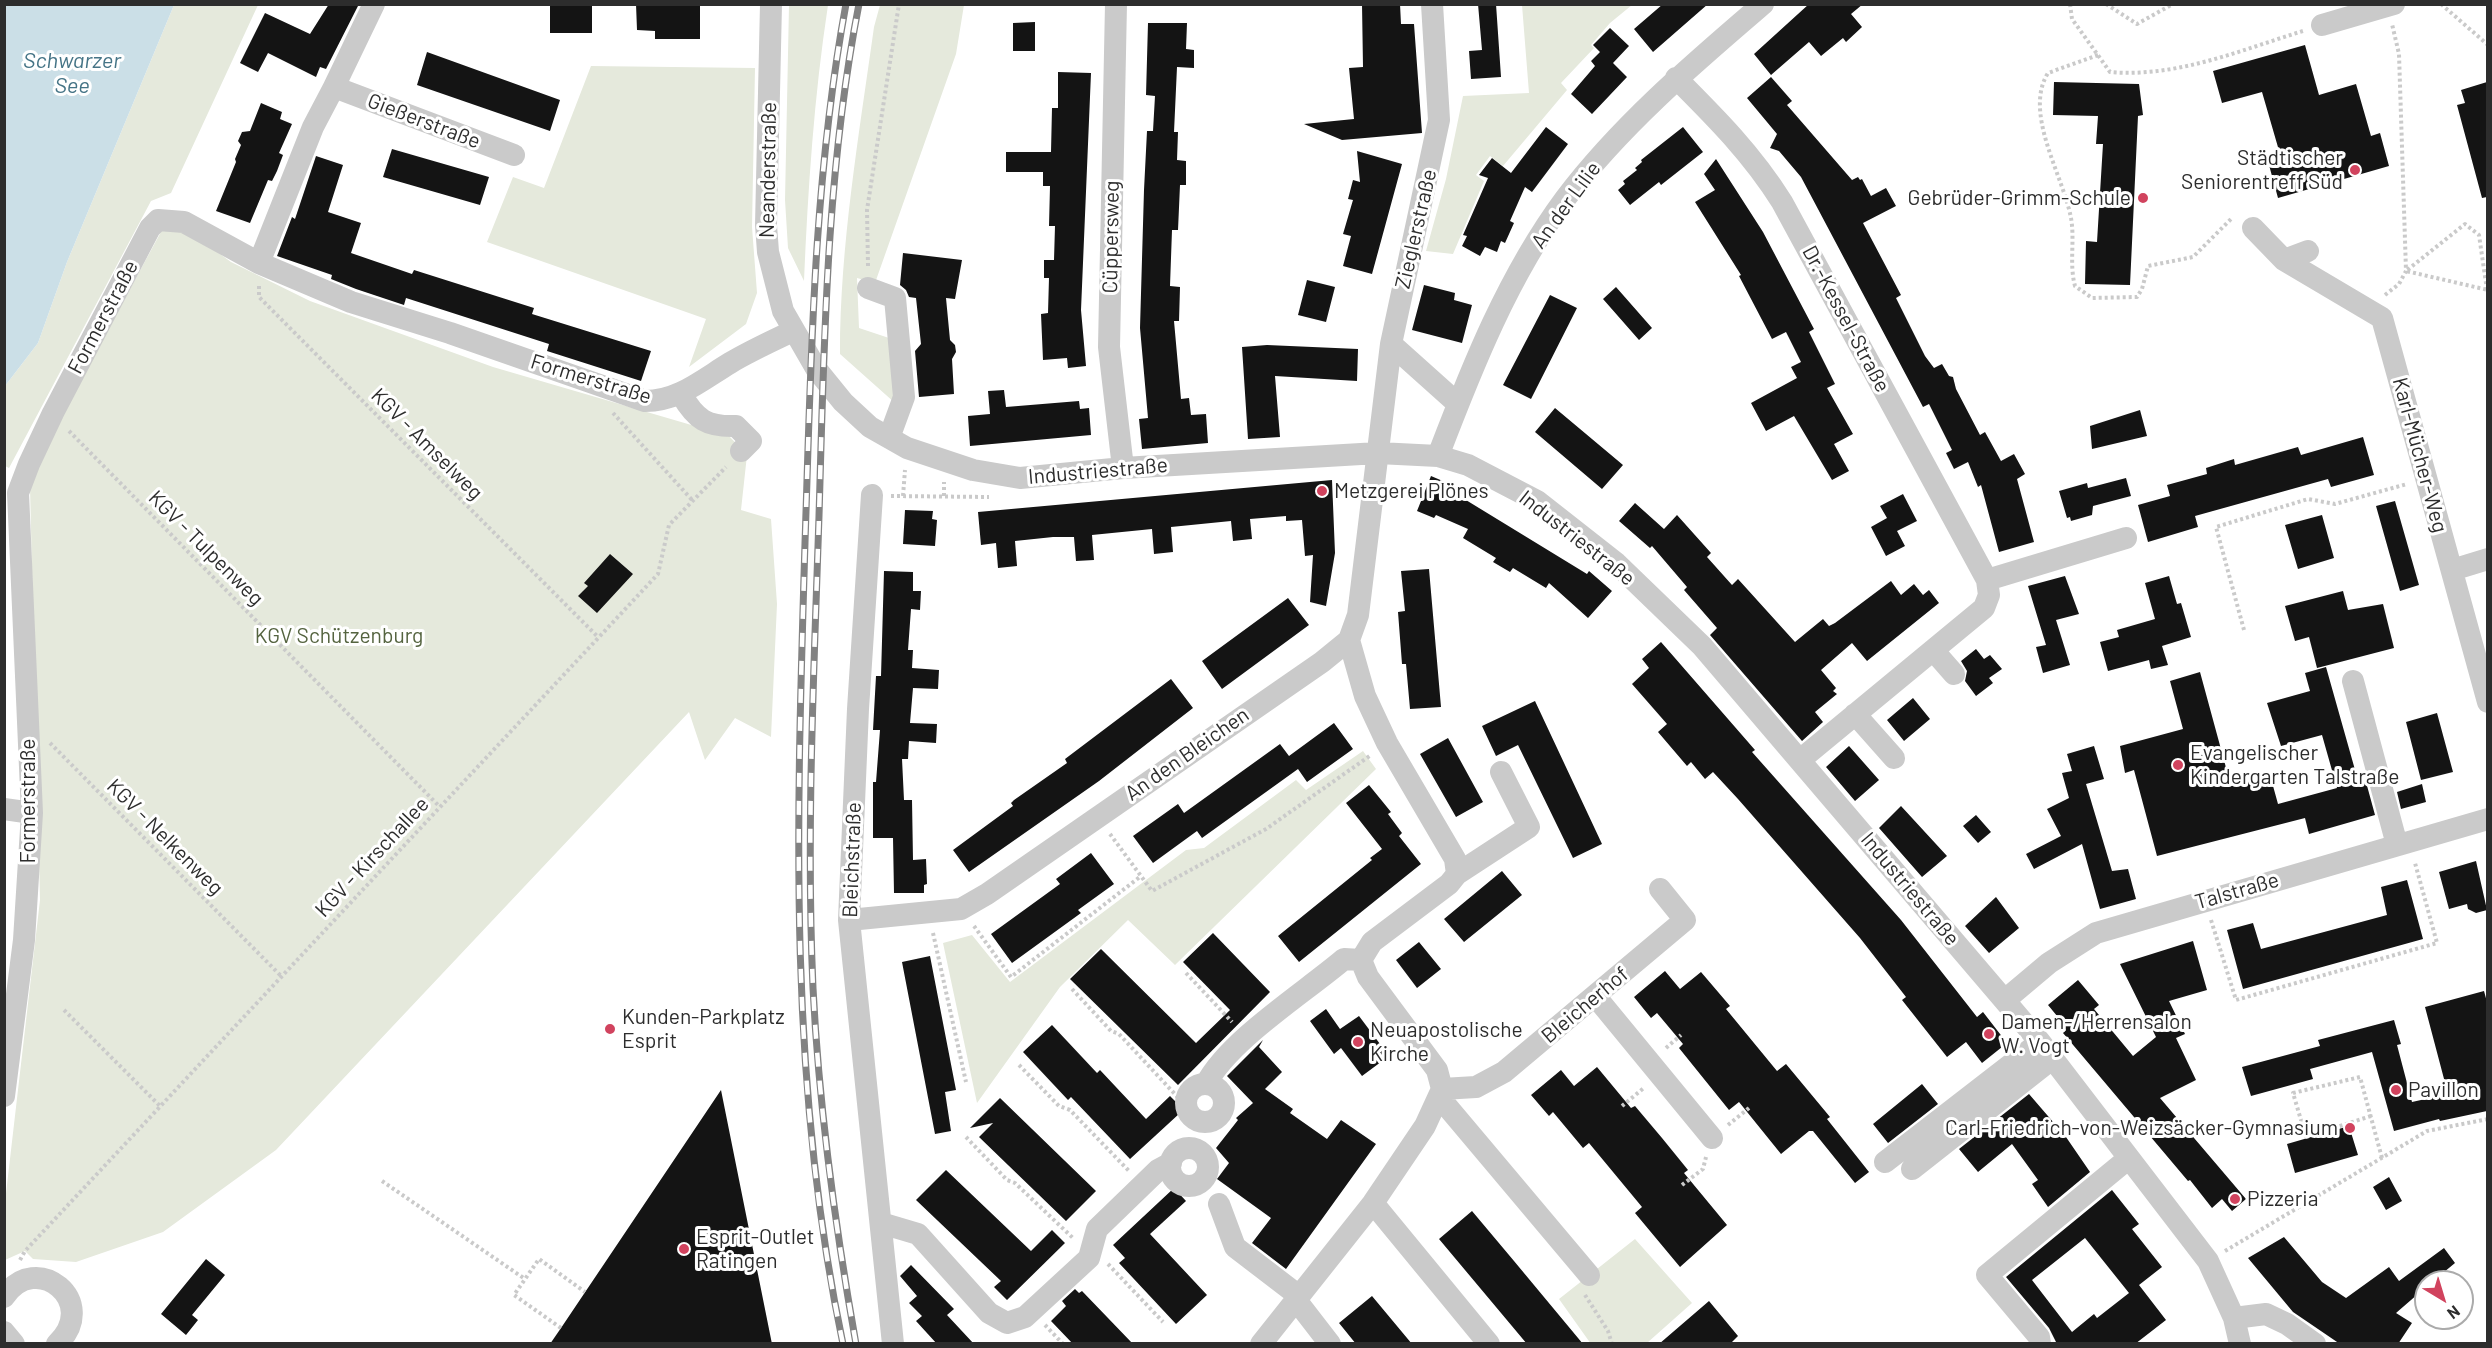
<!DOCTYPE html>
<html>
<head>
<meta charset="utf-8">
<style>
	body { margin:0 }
	#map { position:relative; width:2492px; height:1348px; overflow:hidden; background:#fff; font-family:Barlow,sans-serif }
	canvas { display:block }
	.frame { position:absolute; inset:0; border:6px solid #2d2d2d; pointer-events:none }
	.north { position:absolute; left:2414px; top:1270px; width:60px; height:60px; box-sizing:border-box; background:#fff; border:2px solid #ababab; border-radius:50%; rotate:142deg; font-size:16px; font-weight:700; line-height:24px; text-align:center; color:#2d2d2d }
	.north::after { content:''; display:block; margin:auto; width:21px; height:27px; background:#d1435e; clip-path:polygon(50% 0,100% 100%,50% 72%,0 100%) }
</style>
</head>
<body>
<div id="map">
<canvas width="2492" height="1348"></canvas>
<div class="frame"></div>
<div class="north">N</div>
</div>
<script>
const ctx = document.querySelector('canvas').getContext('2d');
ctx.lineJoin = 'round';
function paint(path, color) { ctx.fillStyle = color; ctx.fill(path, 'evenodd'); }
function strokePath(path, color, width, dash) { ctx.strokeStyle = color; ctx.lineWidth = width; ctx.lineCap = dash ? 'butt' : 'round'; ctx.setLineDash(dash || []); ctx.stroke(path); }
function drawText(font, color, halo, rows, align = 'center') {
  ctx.font = font + ' Barlow,sans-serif'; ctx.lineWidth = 6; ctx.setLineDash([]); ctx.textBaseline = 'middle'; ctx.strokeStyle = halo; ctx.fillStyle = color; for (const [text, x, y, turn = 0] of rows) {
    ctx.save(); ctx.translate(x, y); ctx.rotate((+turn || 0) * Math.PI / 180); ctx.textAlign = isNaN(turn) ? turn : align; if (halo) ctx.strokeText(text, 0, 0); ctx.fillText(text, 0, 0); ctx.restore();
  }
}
paint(new Path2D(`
	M174 5H258L171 193 151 201 9 468 5 466V386L38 343 67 262Z
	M789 5H828C814 97 808 188 804 281L788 248 785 200Z
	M880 5H964L956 54 875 283 857 278 859 328 889 338 895 403 840 354C840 245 859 135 874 27Z
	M1522 5H1632L1610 23 1591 45 1594 48 1561 83 1567 90 1503 166 1490 156 1476 175 1484 181 1453 254 1426 251 1446 179 1463 96 1529 93Z
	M591 66 755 68 752 227 757 293 746 324 689 367 706 319 487 242 513 177 544 188Z
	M178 228 197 237 231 262 310 301 493 367 729 436 747 455 741 510 771 519 777 604 771 737 735 718 705 760 689 712 276 1150 163 1232 76 1262 33 1259 25 1251 5 1260V1202L40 900 30 488 59 420 162 230Z
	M1363 751 1376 769 1175 965 1128 920 1060 987 977 1103 943 943 972 935 1010 982 1186 850 1204 848 1296 780 1306 790Z
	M1635 1239 1692 1303 1647 1343 1591 1344 1559 1299Z`), '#e5e9dc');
paint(new Path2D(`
	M5 4 174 5 67 262 38 343 5 386Z`), '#cbdfe7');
paint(new Path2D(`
	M329 4H359L326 69 320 67 316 77 268 53 258 72 240 63 265 13 310 34Z
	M550 4H592V33H550Z
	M636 4H700V39H655V31L637 30Z
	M1362 4H1400L1401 24H1414L1422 133 1342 140 1304 124 1354 119 1349 68 1363 67Z
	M1478 4H1496L1501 77 1471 79 1469 51 1482 50Z
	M1663 4H1708L1653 52 1634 29Z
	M1809 4H1863L1851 14 1862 27 1846 42 1843 38 1821 56 1809 42 1771 75 1754 54Z
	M1035 22V51H1013V23Z
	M1148 23H1187L1186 49 1194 50V68L1177 67 1174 132H1178L1177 160 1186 161V185H1180L1178 230H1172L1170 286 1180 287 1179 321H1174L1181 399 1189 398 1191 415 1206 414 1208 443 1142 449 1139 419 1148 418 1140 328 1144 190 1147 131H1153L1155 96 1146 95Z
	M1610 28 1629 46 1613 63 1627 77 1592 114 1571 94 1595 66 1591 61 1600 52 1593 45Z
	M2305 45 2319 95 2356 84 2371 136 2380 133 2389 166 2278 198 2269 165 2282 161 2262 92 2222 103 2213 71Z
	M427 52 560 100 550 131 417 85Z
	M1058 72 1091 73 1081 310 1086 366 1068 368 1067 358 1043 360 1041 314 1048 313 1049 278H1044V260H1054L1055 226H1049L1050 186H1043V172H1006V152H1051L1052 108H1058Z
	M1771 77 1792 101 1787 105 1852 180 1858 177 1860 180 1862 179 1871 196 1886 188 1896 206 1863 223 1901 295 1896 298 1925 356 1934 368 1942 364 1949 376 1953 377 1956 389 1980 435 1985 432 2001 461 2014 454 2025 474 2017 479 2034 542 1999 552 1981 485 1978 487 1968 462 1954 469 1946 453 1952 450 1929 404 1923 407 1801 177 1779 151 1770 148 1777 134 1747 98Z
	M2054 82 2139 84 2143 115 2138 116 2130 285 2085 284 2086 241 2097 242 2103 144H2096L2098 116 2053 115Z
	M2487 82V197L2482 198 2457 105 2465 103 2461 90Z
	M261 103 282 112 280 119 292 124 279 153 283 155 277 171 272 181 268 180 250 223 216 211 236 162 235 159 241 145 238 141 242 132 250 131Z
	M1546 127 1568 144 1532 192 1525 187 1510 221 1514 223 1505 243 1501 241 1497 252 1485 247 1480 256 1462 246 1467 236 1463 235 1488 178 1479 175 1492 158 1511 173Z
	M1683 127 1703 152 1661 185 1659 182 1630 205 1618 190 1625 184 1623 181 1637 170 1635 168 1642 162 1641 160Z
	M392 149 489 177 480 205 383 177Z
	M1357 151 1402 164 1372 274 1343 266 1351 236 1343 234 1353 200 1348 199 1353 180 1360 182Z
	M316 156 343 165 328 212 361 223 351 253 412 274 414 270 534 308 532 314 651 351 641 381 547 351 549 344 406 298 404 305 356 289 331 279 332 275 277 256 292 217 295 219Z
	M1716 159 1763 232 1814 329 1809 332 1835 384 1827 388 1853 434 1834 444 1849 471 1832 480 1794 416 1766 431 1751 403 1797 378 1791 367 1801 362 1786 332 1772 339 1739 276 1741 275 1695 202 1715 190 1704 174Z
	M903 253 962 260 955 299 946 298 950 340 955 345 956 352 952 359 954 394 919 397 915 351 921 344 916 298 909 297 906 290 900 285Z
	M1307 280 1335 287 1326 322 1298 315Z
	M1424 285 1455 293 1454 300 1472 305 1462 343 1412 330Z
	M1616 287 1652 328 1639 340 1603 299Z
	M1550 295 1577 308 1531 399 1503 385Z
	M1267 345 1358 349 1357 381 1275 376 1280 437 1248 439 1242 347Z
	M1004 390 1006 407 1079 401 1080 409 1089 408 1091 435 970 446 968 416 990 414 988 391Z
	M1555 408 1623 465 1602 489 1535 432Z
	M2140 410 2147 436 2092 449 2090 426Z
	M2363 437 2374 475 2331 487 2328 479 2195 516 2198 527 2148 542 2138 505 2170 496 2167 485 2207 474 2206 468 2234 459 2235 465 2298 447 2301 455Z
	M1431 476 1464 490 1461 497 1587 574 1589 571 1612 591 1588 618 1549 583 1546 588 1513 568 1510 572 1493 562 1496 558 1463 538 1468 529 1436 515 1434 518 1417 511Z
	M2126 478 2131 496 2093 506 2092 515 2071 521 2070 517 2067 518 2059 491 2087 483 2088 488Z
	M1332 480 1335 553 1326 606 1310 602 1313 555 1305 556 1302 520 1286 521V516L1250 519 1252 539 1242 540 1233 541 1231 521 1171 527 1173 552 1154 554 1152 529 1092 535 1094 560 1076 561 1074 537H1053L1015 541 1017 566 998 568 996 543 981 545 978 512Z
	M1903 494 1917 521 1897 531 1905 546 1886 556 1871 527 1887 518 1880 506Z
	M2395 501 2419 585 2400 591 2376 506Z
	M1635 503 1664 529 1677 515 1711 553 1707 557 1732 585 1738 579 1795 642 1823 619 1829 626 1835 623 1891 581 1901 595 1914 584 1923 595 1929 590 1939 603 1867 661 1852 643 1821 670 1836 688 1833 691 1837 694 1815 712 1823 722 1802 741 1710 635 1717 628 1684 590 1687 587 1652 546 1650 548 1619 521Z
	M905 510 933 511 932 519 937 520 935 546 903 544Z
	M2322 515 2334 558 2298 569 2285 525Z
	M610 554 633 574 597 613 578 596 588 586 584 583Z
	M1429 569 1441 707 1410 709 1406 664H1402L1398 612 1405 611 1401 571Z
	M884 571 913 572V591H921L920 610 911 609 908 650H913L912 668 939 670 938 689 913 688 910 723 937 724 936 743 909 741 908 759H902L904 800H912L913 860 926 859 927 884 924 885V893H894L893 838H873V782H876L880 730H873L876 676H881Z
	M2065 576 2079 614 2056 620 2070 665 2043 673 2036 647 2046 645 2028 586Z
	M2169 576 2177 604 2181 603 2191 637 2162 646 2168 665 2151 669 2149 660 2108 671 2100 642 2119 637 2117 630 2155 619 2145 583Z
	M2343 591 2348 610 2383 604 2394 648 2317 668 2309 637 2295 641 2285 606Z
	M1288 598 1309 625 1222 689 1202 661Z
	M1661 642 1755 750 1752 752 1901 920 1977 1017 1983 1012 2007 1043 1982 1063 1966 1042 1947 1057 1902 1000 1906 997 1860 938 1738 799 1713 772 1705 779 1691 762 1687 766 1658 732 1667 724 1632 684 1649 668 1642 659Z
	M1976 649 1984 659 1990 655 2002 669 1989 678 1993 683 1976 696 1965 681 1967 671 1961 661Z
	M2326 667 2359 784 2366 782 2375 815 2309 834 2305 818 2157 856 2134 770 2125 773 2120 746 2183 729 2170 681 2200 672 2231 786 2270 775 2278 804 2337 788 2322 735 2281 746 2267 703 2310 691 2305 673Z
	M1171 679 1193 708 1099 781 969 872 953 850 1013 806 1011 803 1014 800 1067 763 1065 759Z
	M1913 698 1930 719 1904 741 1887 720Z
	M1535 701 1602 844 1573 858 1518 745 1496 756 1482 726Z
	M2437 713 2453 772 2421 780 2406 722Z
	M1334 723 1353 749 1307 782 1298 769 1202 838 1197 831 1153 863 1133 836 1178 804 1184 813 1280 744 1289 756Z
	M1448 738 1483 802 1456 817 1420 754Z
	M1849 746 1879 780 1855 801 1826 767Z
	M2094 746 2104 779 2086 784 2112 871 2128 869 2136 899 2100 909 2082 844 2034 869 2026 854 2061 836 2047 809 2069 798 2062 773 2072 771 2067 754Z
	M2422 784 2426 802 2401 809 2397 792Z
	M1369 785 1391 812 1388 814 1402 833 1399 836 1421 864 1299 962 1278 936 1372 860 1370 858 1382 849 1346 803Z
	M1901 806 1947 856 1922 877 1879 828Z
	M1976 815 1991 832 1978 843 1963 826Z
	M1091 853 1114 884 1078 910 1081 913 1012 963 991 934 1060 884 1056 879Z
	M2476 861 2487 910 2476 913 2468 909 2467 904 2449 909 2439 872Z
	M1502 871 1522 895 1464 942 1444 919Z
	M2407 880 2423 939 2243 989 2227 930 2253 923 2261 949 2350 925 2387 915 2381 887Z
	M1996 897 2019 928 1989 953 1965 926Z
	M1213 933 1270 992 1178 1085 1070 979 1101 949 1196 1043 1230 1010 1183 962Z
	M2193 941 2207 990 2169 1001 2185 1034 2176 1038 2196 1080 2160 1098 2246 1199 2232 1211 2222 1199 2212 1208 2190 1180 2188 1181 2063 1033 2066 1030 2061 1024 2062 1022 2048 1005 2078 980 2099 1005 2094 1009 2133 1056 2156 1037 2120 964Z
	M1419 942 1441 969 1417 988 1396 960Z
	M930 956 956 1090 945 1092 951 1131 935 1134 902 962Z
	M1665 971 1680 989 1701 972 1730 1006 1726 1009 1777 1071 1786 1064 1830 1117 1827 1119 1869 1172 1855 1183 1813 1131H1809L1781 1154 1739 1102 1729 1110 1679 1048 1683 1044 1657 1013 1651 1018 1634 997Z
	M2484 991 2487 1002V1111L2440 1121 2439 1119 2394 1131 2372 1052 2310 1069 2313 1079 2251 1096 2242 1067 2320 1046 2318 1040 2394 1020 2401 1044 2397 1045 2412 1102 2448 1094 2425 1007Z
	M1326 1009 1340 1029 1359 1016 1389 1056 1362 1076 1341 1048 1334 1054 1310 1021Z
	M1052 1025 1097 1073 1100 1070 1146 1119 1170 1096 1180 1106V1113L1130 1159 1071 1097 1068 1100 1023 1052Z
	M1263 1040 1259 1047 1282 1072 1265 1089 1293 1109 1290 1113 1327 1139 1341 1120 1376 1144 1286 1269 1252 1243 1271 1218 1217 1179 1229 1163 1216 1148 1238 1120 1236 1118 1253 1103 1227 1076Z
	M1597 1067 1631 1108 1635 1106 1662 1138 1688 1170 1684 1173 1727 1225 1680 1267 1635 1213 1642 1207 1589 1143 1583 1148 1553 1112 1549 1116 1531 1095 1561 1070 1574 1086Z
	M1922 1084 1938 1104 1888 1143 1873 1124Z
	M721 1090 772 1344H550L561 1328Z
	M2029 1094 2066 1137 2090 1172 2048 1207 2032 1184 2038 1180 2012 1144 1978 1172 1959 1149Z
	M1000 1098 1096 1191 1066 1221 979 1137 993 1123 970 1128Z
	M2349 1126 2358 1155 2295 1173 2287 1144Z
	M946 1170 1031 1251 1052 1230 1065 1243 1007 1300 994 1287 1001 1281 916 1200Z
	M2389 1177 2402 1201 2386 1210 2373 1187Z
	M1174 1188 1186 1201 1150 1234 1207 1295 1176 1324 1119 1263 1125 1258 1113 1245Z
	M2112 1190 2139 1224 2132 1229 2162 1267 2139 1285 2166 1320 2135 1344H2057L2049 1328 2006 1277ZM2085 1238 2129 1293 2097 1318 2094 1314 2072 1332 2032 1280Z
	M1472 1211 1514 1261 1583 1344H1527L1439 1239Z
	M2284 1237 2322 1282 2346 1298 2389 1267 2399 1281 2444 1248 2455 1263 2432 1282H2426V1287L2396 1313 2412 1323 2398 1344H2340L2293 1312 2248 1258Z
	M206 1259 225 1275 192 1315 198 1320 186 1335 161 1314Z
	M911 1265 954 1309 947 1315 974 1344H937L916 1321 922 1316 909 1303 917 1296 900 1276Z
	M1075 1289 1079 1293 1082 1291 1133 1344H1073L1051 1321 1066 1306 1062 1301Z
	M1372 1296 1412 1344H1356L1339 1323Z
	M1709 1301 1738 1336 1730 1344H1659Z`), '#141414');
strokePath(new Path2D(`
	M2070 4 2072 19 2110 72C2176 78 2241 50 2303 31
	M2106 4 2137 24 2173 4
	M2441 4 2488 45
	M2098 55 2048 73C2023 113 2063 175 2071 218 2075 240 2069 264 2075 286L2092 298 2137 297 2142 289 2148 266 2193 257 2233 217
	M868 266 867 210 899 4
	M259 286V297L598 637
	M2487 290 2479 235 2465 224 2406 271 2488 290
	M2385 295 2399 284 2406 271 2399 54 2392 24
	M613 413 693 501
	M69 431 439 806
	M891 496 989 497
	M903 496 905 470
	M944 496V482
	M2244 630 2216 527 2308 499 2335 504 2407 484
	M50 743 282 977
	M1110 834 1152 891 1266 829 1371 755
	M2211 920 2236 1000 2437 943 2415 863
	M974 926 1011 977 1141 876
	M933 933 966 1082
	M1186 973 1232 1022
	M1072 989 1111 1031 1119 1034 1185 1105
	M64 1010 160 1106
	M1666 1048 1681 1035
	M1019 1065 1059 1106 1070 1110 1129 1171
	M1622 1106 1645 1087
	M2371 1116 2306 1137 2293 1093 2360 1077 2382 1158
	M1728 1125 1749 1108
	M966 1137 1007 1180 1015 1183 1074 1239
	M382 1181 525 1279
	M1682 1185 1703 1169 1706 1157
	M2225 1251 2427 1131 2488 1119
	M20 1260 25 1251 658 574 669 525 726 467
	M1108 1264 1163 1322
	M1585 1295 1608 1331 1612 1344
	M1045 1325 1063 1344
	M561 1328 514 1295 539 1259 585 1292`), '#cacaca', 4, [3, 3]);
strokePath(new Path2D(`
	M771 4 766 225 768 252 783 311 817 370 843 402 870 427 907 448 973 470 1020 478 1123 468 1378 453 1438 456 1468 465 1537 501 1616 563 1702 646 2040 1042 2208 1261 2234 1318 2240 1344
	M1116 4 1109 347 1123 468
	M2322 25 2394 4
	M1676 78C1716 118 1752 154 1782 202L1987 580 1989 595 1984 608 1800 760
	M334 87 374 4
	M2253 228 2284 260 2382 318 2488 702
	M2284 260 2308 251
	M259 263 313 127 334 87 514 155
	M868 288 895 298 904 397 889 438
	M1391 344 1458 404
	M681 394C696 420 707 427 736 426L751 441 741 451
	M1438 456C1472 367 1508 276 1565 199 1621 125 1693 64 1763 4
	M872 495 858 709 849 920 893 1344
	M2452 570 2488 559
	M1987 580 2126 538
	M1933 650 1954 674
	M2353 681 2397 845
	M1855 714 1894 758
	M4 809 32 813
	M1457 874 1529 827 1501 772
	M849 920 961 909 987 894 1322 662 1349 640 1358 615 1391 344 1439 120 1432 4
	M1596 997 1712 1138
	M2005 1000 2049 963 2096 933 2488 819
	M1206 1084C1229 1040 1304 993 1344 959L1361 960
	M1186 1103a19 19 0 1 1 38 0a19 19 0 1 1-38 0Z
	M1442 1089 1476 1087 1504 1072 1685 920 1660 889
	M4 1096 24 940 32 813 18 493 29 464 53 413 150 228 158 220 184 222 259 263 351 302 450 333 645 401C678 401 702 380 730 363 750 351 772 341 793 331
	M1440 1098 1589 1275
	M1170 1167a19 19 0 1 1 38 0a19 19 0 1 1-38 0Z
	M1885 1162 2040 1042
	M1912 1169 2053 1058
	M1373 1203 1489 1344
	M1219 1204 1235 1247 1299 1296
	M881 1223 918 1234 989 1313 1007 1323 1025 1317 1089 1258 1097 1229 1158 1170 1171 1163
	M4 1297C36 1249 101 1302 57 1344
	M1296 1300 1330 1344
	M2234 1318 2266 1314 2287 1324 2315 1344
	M4 1332 14 1344
	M1261 1344 1373 1203 1425 1126 1442 1089 1437 1070 1368 977 1361 960 1372 942 1449 884 1457 874 1455 859 1387 743 1365 696 1349 640
	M2040 1344 2039 1337 1987 1275 2129 1158`), '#cacaca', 22);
const rail = new Path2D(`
	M843 1344C787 1079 797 811 805 543 811 363 813 182 846 4
	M856 1344C835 1226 819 1108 813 988 806 831 814 673 819 516 824 346 826 172 859 4`);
strokePath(rail, '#828282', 7);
strokePath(rail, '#fff', 4.5, [14]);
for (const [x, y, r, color] of [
	[2355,170,6,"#d1435e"],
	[2143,198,6,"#d1435e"],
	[1322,491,6,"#d1435e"],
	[2178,765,6,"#d1435e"],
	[610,1029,6,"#d1435e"],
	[1989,1034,6,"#d1435e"],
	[1358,1042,6,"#d1435e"],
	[2396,1090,6,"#d1435e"],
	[2350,1128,6,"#d1435e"],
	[2235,1199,6,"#d1435e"],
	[684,1249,6,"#d1435e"]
]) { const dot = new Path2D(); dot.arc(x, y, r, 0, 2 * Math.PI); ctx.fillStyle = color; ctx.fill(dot); strokePath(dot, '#fff', 2); }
drawText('21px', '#2d2d2d', '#fff', [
	["Gießerstraße",424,121,21],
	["Neanderstraße",768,170,-89],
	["An der Lilie",1566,205,-54],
	["Zieglerstraße",1416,229,-77],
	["Cüppersweg",1111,237,-89],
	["Formerstraße",103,317,-62],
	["Dr.-Kessel-Straße",1846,319,62],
	["Formerstraße",591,379,17],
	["KGV - Amselweg",427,444,45],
	["Karl-Mücher-Weg",2420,455,75],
	["Industriestraße",1098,471,-5],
	["Industriestraße",1577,538,38],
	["KGV - Tulpenweg",206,548,45],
	["An den Bleichen",1187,754,-35],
	["Formerstraße",28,801,-90],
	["KGV - Nelkenweg",165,837,45],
	["KGV - Kirschallee",372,857,-47],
	["Bleichstraße",852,860,-88],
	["Industriestraße",1910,889,50],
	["Talstraße",2237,891,-16],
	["Bleicherhof",1585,1005,-40]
]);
drawText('21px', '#2d2d2d', '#fff', [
	["Städtischer",2343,158,"right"],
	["Seniorentreff Süd",2343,182,"right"],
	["Gebrüder-Grimm-Schule",2131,198,"right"],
	["Metzgerei Plönes",1334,491],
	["Evangelischer",2190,753],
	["Kindergarten Talstraße",2190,777],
	["Kunden-Parkplatz",622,1017],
	["Esprit",622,1041],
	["Damen-/Herrensalon",2001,1022],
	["W. Vogt",2001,1046],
	["Neuapostolische",1370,1030],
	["Kirche",1370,1054],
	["Pavillon",2408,1090],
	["Carl-Friedrich-von-Weizsäcker-Gymnasium",2338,1128,"right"],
	["Pizzeria",2247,1199],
	["Esprit-Outlet",696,1237],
	["Ratingen",696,1261]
], 'left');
drawText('21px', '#556440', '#fff', [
	["KGV Schützenburg",339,636]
]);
drawText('italic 22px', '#457486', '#fff', [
	["Schwarzer",72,61],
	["See",72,86]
]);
</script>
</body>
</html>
